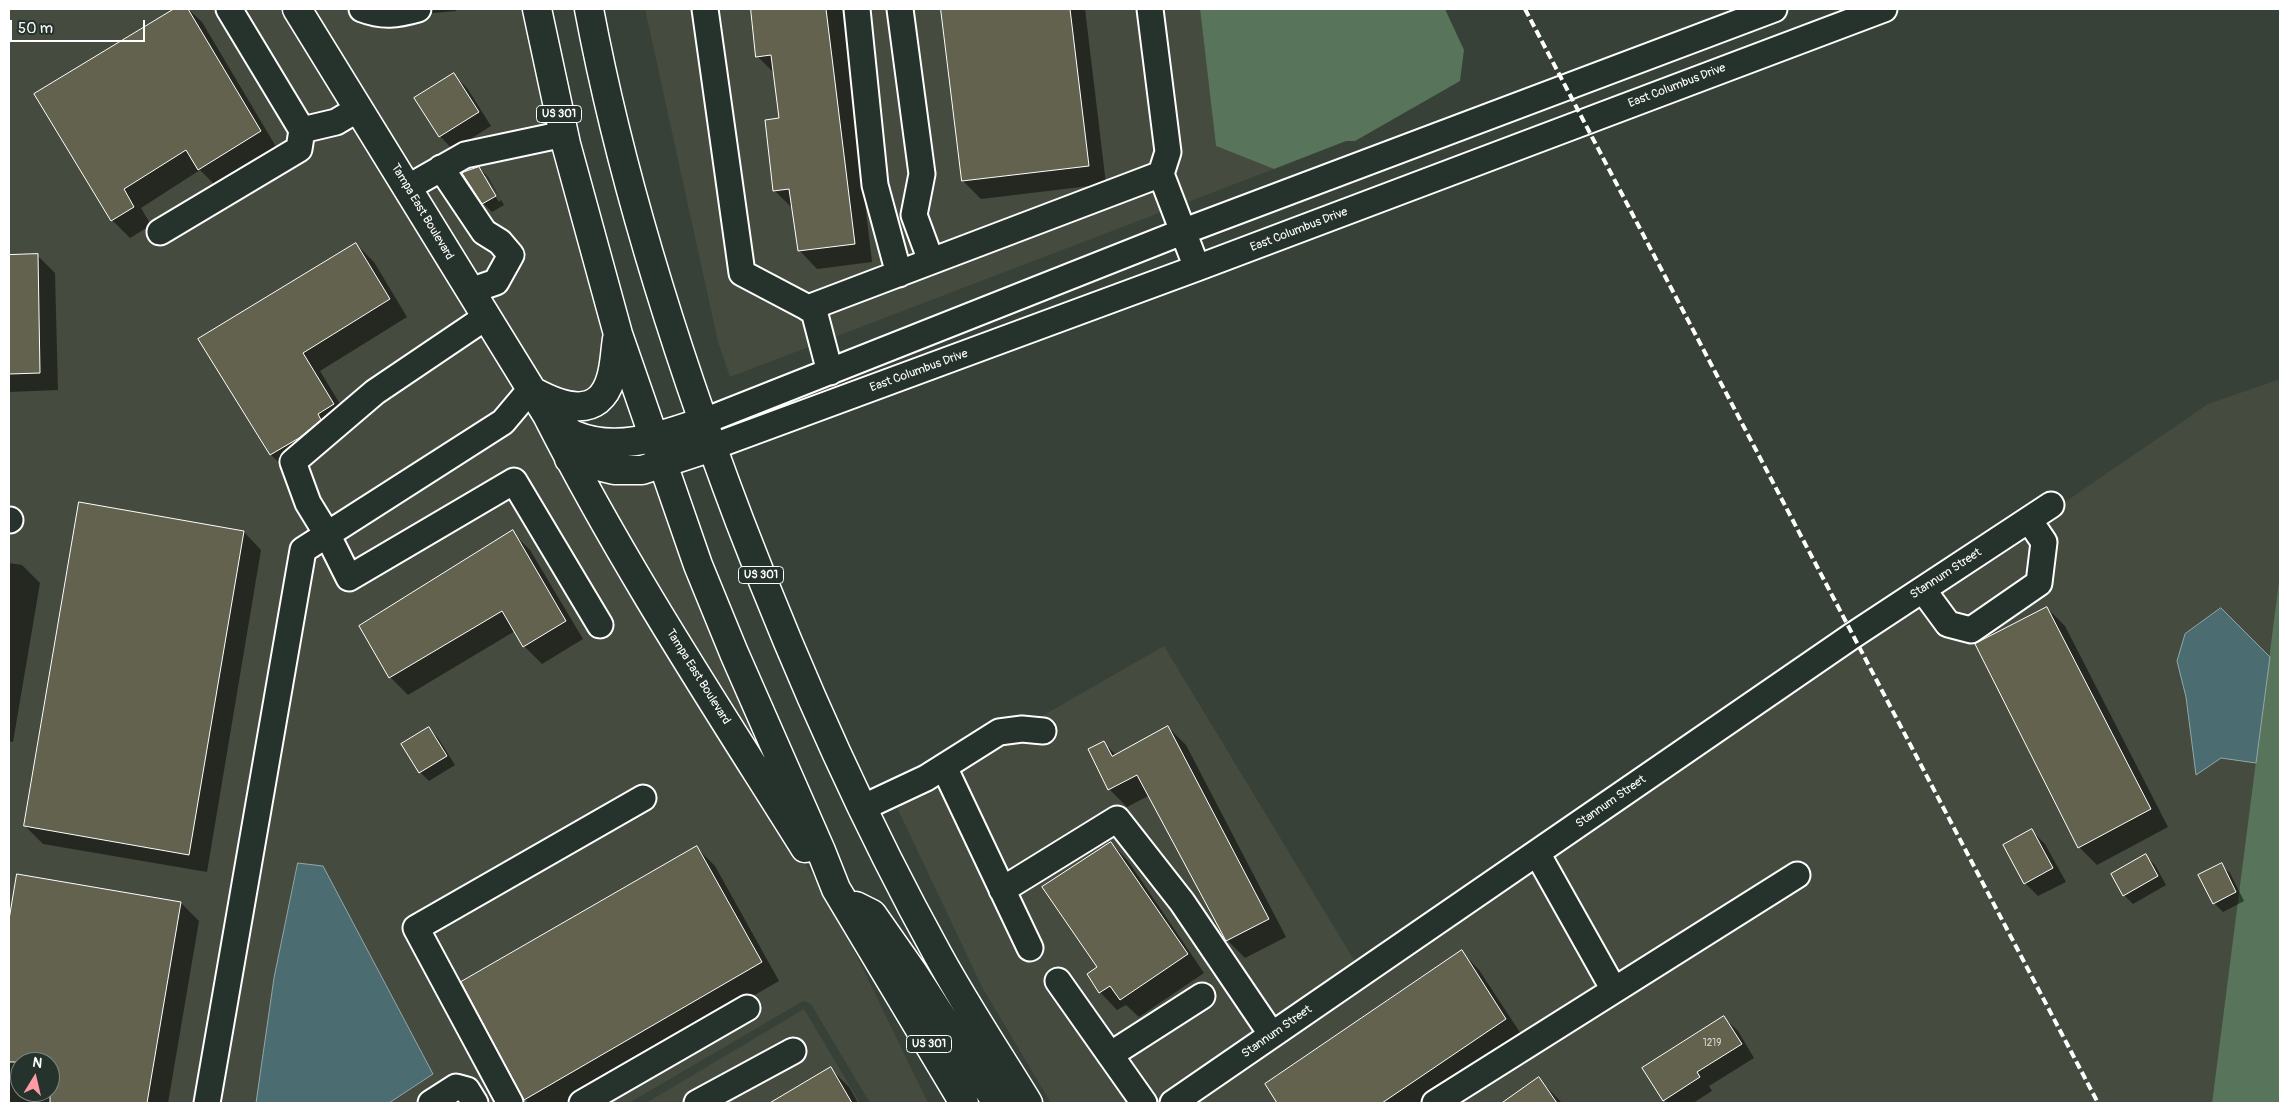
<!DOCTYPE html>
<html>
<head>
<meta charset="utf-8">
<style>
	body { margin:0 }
	#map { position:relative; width:2289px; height:1112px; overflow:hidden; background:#384137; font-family:Pangolin,sans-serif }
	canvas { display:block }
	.frame { position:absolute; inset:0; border:10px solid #fff; pointer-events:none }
	.north { position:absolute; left:10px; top:1052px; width:50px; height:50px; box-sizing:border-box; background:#26332d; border:1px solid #7d8581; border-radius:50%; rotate:9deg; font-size:14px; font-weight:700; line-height:20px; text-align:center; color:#fff }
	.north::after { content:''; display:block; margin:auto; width:18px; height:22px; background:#ff9aa2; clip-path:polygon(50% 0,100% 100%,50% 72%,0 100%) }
	.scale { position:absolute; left:10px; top:20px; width:135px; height:22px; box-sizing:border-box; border:2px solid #fff; border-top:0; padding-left:6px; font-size:15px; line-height:18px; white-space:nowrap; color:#fff; -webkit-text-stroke:4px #26332d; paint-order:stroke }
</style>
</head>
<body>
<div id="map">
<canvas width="2289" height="1112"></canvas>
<div class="frame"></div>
<div class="north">N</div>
<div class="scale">50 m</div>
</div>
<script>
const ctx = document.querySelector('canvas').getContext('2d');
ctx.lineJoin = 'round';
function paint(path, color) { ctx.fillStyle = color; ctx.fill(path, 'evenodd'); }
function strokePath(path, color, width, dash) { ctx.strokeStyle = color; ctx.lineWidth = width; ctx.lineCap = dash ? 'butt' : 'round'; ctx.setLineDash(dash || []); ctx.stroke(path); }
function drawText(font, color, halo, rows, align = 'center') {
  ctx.font = font + ' Pangolin,sans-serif'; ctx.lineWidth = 4; ctx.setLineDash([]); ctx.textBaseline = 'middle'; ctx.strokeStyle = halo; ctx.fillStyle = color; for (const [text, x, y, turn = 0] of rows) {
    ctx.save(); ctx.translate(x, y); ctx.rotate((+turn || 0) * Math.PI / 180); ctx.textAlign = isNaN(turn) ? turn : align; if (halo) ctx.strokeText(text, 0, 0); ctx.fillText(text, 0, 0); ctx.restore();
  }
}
paint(new Path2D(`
	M9 9H286L524 398 559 461 558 467 563 469 760 794 832 905 928 1103H870L811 1004 803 1001 629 1103H389L432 1074 298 863 274 978 256 1103H9ZM20 1062H50V1092H20Z
	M308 9H526L608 340 594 389 575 397 537 382Z
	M645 9H1200L1216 146 1274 169 730 377 718 342Z
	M2280 379V574L2270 657 2221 608 2177 661 2186 697 2196 775 2221 758 2256 763 2212 1103H1191L1857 645 2063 509 2062 504 2208 404Z
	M588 475 656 477 757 748Z
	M1164 646 1357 965 1156 1103H1051L982 987 894 801Z
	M804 1009 860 1103H646Z`), '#454b3e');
paint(new Path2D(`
	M1200 9H1445L1464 50 1460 81 1355 141H1346L1274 169 1216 146Z
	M2280 574V1103H2212Z`), '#58745a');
const water = new Path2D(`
	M2221 608 2270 657 2256 763 2221 758 2196 775 2186 697 2177 661 2185 634Z
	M298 863 323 866 433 1074 389 1103H256L274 978Z`);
paint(water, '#4b6d72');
strokePath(water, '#93a7aa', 1);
paint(new Path2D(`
	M177 9H188L202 22 278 150 217 187 200 170 141 208 151 225 130 238 112 220 36 94Z
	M388 9H456V11L398 16Z
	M752 9H842L872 262 817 269 800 251 792 208 774 190 780 119 775 74 757 56Z
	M942 9H1085L1106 184 981 199 963 181Z
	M453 74 467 88 491 126 453 150 440 136Z
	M479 168 488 177 504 205 492 212 483 203ZM483 176H486L501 200 499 202Z
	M356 244 374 262 407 317 320 371 351 422 289 472 271 455 200 339Z
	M37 255 55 273 58 390 9 392V256Z
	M244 532 261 550 207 872 43 844 25 826Z
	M512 532 530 550 583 639 542 664 524 646 515 631 408 695 390 677Z
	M9 563 22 565 40 583 13 742 9 741Z
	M2047 608 2065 626 2168 827 2097 865 2079 847Z
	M1168 727 1186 745 1286 937 1245 958 1227 940 1150 795 1127 807 1109 789 1104 743 1116 755Z
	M429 729 438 738 455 765 429 781 420 772Z
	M2031 830 2045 844 2066 882 2038 896 2025 883Z
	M1111 843 1128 861 1204 973 1139 1017 1126 1005 1117 1010 1100 992 1098 967Z
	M697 848 715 866 779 981 567 1103H528L463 983Z
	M2146 856 2155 865 2166 885 2133 904 2124 895Z
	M2221 865 2230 873 2244 901 2223 912 2214 903Z
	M18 875 181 903 199 921 168 1103H9V927ZM20 1062H50V1092H20Z
	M1462 952 1479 970 1523 1037 1426 1103H1279L1267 1085Z
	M1724 1018 1738 1031 1754 1058 1709 1086 1712 1091 1693 1103H1667L1664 1100Z
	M831 1069 849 1087 858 1103H772Z
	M1539 1079 1562 1103H1504Z`), '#0007');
const building = new Path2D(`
	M174 9H188L261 131 198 170 186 150 124 189 134 207 111 221 34 94Z
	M751 9H826L855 244 798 251 789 189 773 191 765 120 779 118 771 55 756 57Z
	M941 9H1070L1089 166 962 181Z
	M454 73 479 112 439 137 414 98Z
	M479 167 496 196 482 204 462 173Z
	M356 243 390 299 303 353 334 404 318 414 321 420 299 438 270 455 198 339Z
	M38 254 40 373 9 374V255Z
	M79 502 244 531 189 855 24 826Z
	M513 530 566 621 523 647 502 611 389 678 359 626Z
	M2047 607 2151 809 2078 848 1975 644Z
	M1168 726 1269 919 1226 941 1137 775 1108 790 1088 749 1104 741 1112 756Z
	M429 727 447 756 419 773 401 744Z
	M2032 829 2053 868 2024 884 2003 845Z
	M1111 842 1188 954 1120 1000 1110 986 1099 993 1087 974 1097 967 1042 887Z
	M697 846 762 962 524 1100 461 982Z
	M2146 854 2158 876 2123 896 2111 874Z
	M2222 863 2236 892 2213 904 2198 875Z
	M17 874 181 902 147 1103H50V1062H9V920Z
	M1462 950 1506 1019 1382 1103H1277L1265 1084Z
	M1724 1016 1742 1044 1697 1072 1700 1077 1663 1101 1642 1068Z
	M831 1067 852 1103H770Z
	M1539 1077 1557 1103H1502Z`);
paint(building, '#63624e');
strokePath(building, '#fff', 1);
const minor = new Path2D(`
	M229 9 302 130 336 122 358 109
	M362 9C383 17 397 15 418 9
	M705 9 742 273 814 311 830 372
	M857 9 875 185 899 274
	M900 9 922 174 914 215 931 261
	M1150 9 1168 152 1161 174
	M441 168 484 232 500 242 511 255 496 282 470 291
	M407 188 465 155 564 134
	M160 232 299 149 302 130
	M808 308 1161 174 1197 268
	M486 317 375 392 293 462 308 503 327 534 349 578 514 481 600 625
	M702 422 1182 232 1774 9
	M712 447 1197 268 1884 9
	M9 520H10
	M1923 590 1948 624 1971 630 2039 583 2044 542 2029 520
	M944 767 1030 948
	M862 808 926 778 999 732 1022 729 1043 731
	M1537 853 1614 990
	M1002 890 1117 819 1182 902 1272 1035
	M1058 981 1144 1103
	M1110 1055 1202 996
	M207 1103 303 550 503 422 530 390
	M431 1103 456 1087 467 1090 475 1103
	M510 1103 416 928 643 798
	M582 1103 747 1008
	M697 1103 793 1051
	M1173 1103 1852 636 2051 505
	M1435 1103 1797 875`);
const major = new Path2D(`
	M297 9 547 415C623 565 716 706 805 848
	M537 9 566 144 618 334 698 565 734 653 821 851 836 889 964 1103
	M589 9C622 184 677 356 740 522 797 671 861 816 938 955 966 1006 998 1054 1028 1103
	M534 392C562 407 599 420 611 378 615 365 615 351 617 339
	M549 417C557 422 565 431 574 435 617 453 661 436 702 422
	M569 459 614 470H642L712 447
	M856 906 872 914 914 974 997 1103`);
strokePath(minor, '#fff', 29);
strokePath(major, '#fff', 31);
strokePath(minor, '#26332d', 25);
strokePath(major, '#26332d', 28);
strokePath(new Path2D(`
	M1525 9 2098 1103`), '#fff', 4, [8, 4]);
drawText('10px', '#d8d8d3', null, [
	["1219",1712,1043]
]);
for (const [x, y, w] of [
	[559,114,45],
	[761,575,45],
	[929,1044,45]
]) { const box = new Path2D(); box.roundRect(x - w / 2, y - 8.5, w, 17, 4); ctx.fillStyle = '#26332d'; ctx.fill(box); strokePath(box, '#fff', 1); }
drawText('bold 11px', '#fff', null, [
	["US 301",559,114],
	["US 301",761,575],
	["US 301",929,1044]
]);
drawText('12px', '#fff', '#26332d', [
	["East Columbus Drive",1677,86,-21],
	["Tampa East Boulevard",422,212,59],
	["East Columbus Drive",1299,230,-21],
	["East Columbus Drive",919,371,-20],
	["Stannum Street",1946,574,-33],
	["Tampa East Boulevard",698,677,58],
	["Stannum Street",1611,802,-35],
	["Stannum Street",1277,1032,-35]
]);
</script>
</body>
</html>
